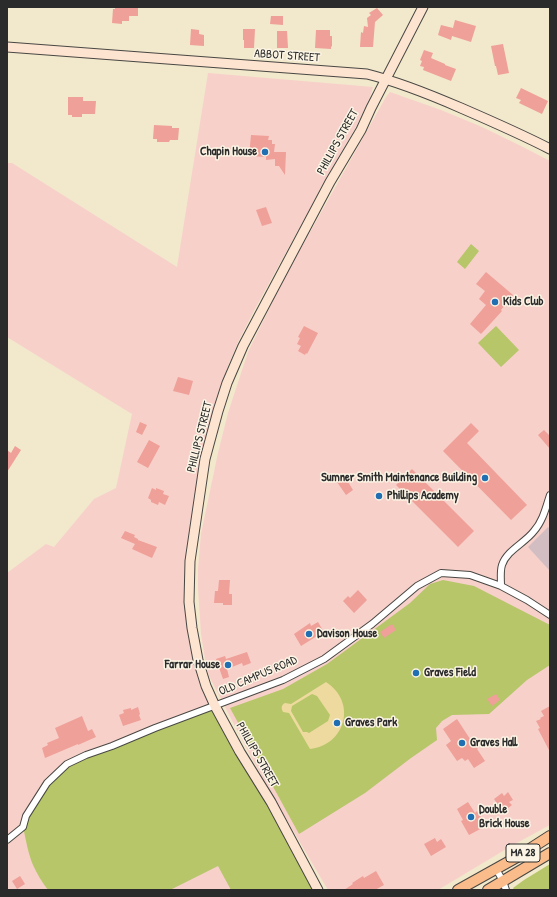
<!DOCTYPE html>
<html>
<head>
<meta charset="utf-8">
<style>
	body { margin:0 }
	#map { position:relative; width:557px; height:897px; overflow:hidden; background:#f2e8cc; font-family:"Patrick Hand",sans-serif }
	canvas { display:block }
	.frame { position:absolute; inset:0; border:8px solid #2b2b2b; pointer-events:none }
</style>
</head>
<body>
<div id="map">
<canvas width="557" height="897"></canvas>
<div class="frame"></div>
</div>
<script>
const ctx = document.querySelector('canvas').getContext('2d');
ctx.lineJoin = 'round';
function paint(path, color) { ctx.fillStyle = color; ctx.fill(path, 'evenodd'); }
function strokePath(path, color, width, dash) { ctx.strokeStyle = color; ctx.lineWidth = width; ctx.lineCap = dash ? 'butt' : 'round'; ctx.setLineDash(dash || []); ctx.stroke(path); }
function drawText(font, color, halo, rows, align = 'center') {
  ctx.font = font + ' "Patrick Hand",sans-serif'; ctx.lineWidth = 3; ctx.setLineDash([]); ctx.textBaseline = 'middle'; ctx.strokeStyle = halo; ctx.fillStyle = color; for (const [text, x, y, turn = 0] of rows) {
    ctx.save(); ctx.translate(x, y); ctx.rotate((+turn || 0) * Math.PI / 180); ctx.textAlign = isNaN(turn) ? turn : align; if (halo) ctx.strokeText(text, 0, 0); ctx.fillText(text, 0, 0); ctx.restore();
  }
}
paint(new Path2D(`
	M208 73 373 87 370 97 356 127 321 187 307 214 256 307 239 340 228 366 221 388 196 498 190 526 187 552 185 577 192 651 198 677 206 699 314 890H7V573L46 544 54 547 94 499 116 488 132 414 7 337V163H12L177 267Z
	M390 92 441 110 482 127 521 146 550 161V825L513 845 438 890H328L268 788 248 751 209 676 206 665 201 634 198 588V569L201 534 218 453 228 413 248 352 272 303 291 266 386 97Z`), '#f7d0ca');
paint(new Path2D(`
	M548 527 550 529V569L549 570 528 547Z`), '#d2bec2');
paint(new Path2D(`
	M471 244 479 251 465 269 457 262Z
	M496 326 519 350 501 367 478 343Z
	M443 580 474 586 550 625V665L527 680 489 714 452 715 442 721 436 728 437 740 411 758 365 793 299 834 230 708 283 689 327 664 410 603 430 584Z
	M215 706 322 890H231L218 866 170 890H48C42 882 37 874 33 865 28 853 26 840 23 827L47 783 67 764Z
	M550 864V890H514L513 888 524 880Z`), '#b6c669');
paint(new Path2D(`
	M326 682C357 702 346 745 310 749L289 713 283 712C281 708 281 705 285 703L291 704ZM312 694 317 696 330 715 328 721 309 733 307 732H303L291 711 292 706Z`), '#eeda9e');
paint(new Path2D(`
	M115 7H138V16H129V21H122V24L112 23 113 9H115Z
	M377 8 383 15 375 22 373 47H360L361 32 363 33 364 26 368 27 367 18 371 15 369 13Z
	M271 16H283V25L270 24Z
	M455 20 476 26 471 42 452 36 451 40 438 35 441 25 453 28Z
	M191 29 199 30V34L204 35V46L190 45Z
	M243 29H255L254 48H244V40H243Z
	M316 30H330V36H332V47L331 46V49L315 48Z
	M277 31H287L288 48H277Z
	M503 44 509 73 498 75 496 66H495L491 46Z
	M424 50 433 53 431 58 445 64V65L456 69 451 81 423 70 424 67 420 66 422 61 420 60Z
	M521 88 548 101 542 114 519 103 521 100 516 98Z
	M68 97H83V101H96L95 114H82V117H72V115H68Z
	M154 125 172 126V128H179L178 140H170L169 142H157V139H153Z
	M251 135 269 136 268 140H272V144H275L274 152H286L285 175 279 166H275V159L266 160V157L249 156Z
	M266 207 272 223 262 226 256 210Z
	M486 272 513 295 501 310 502 311 481 334 470 324 486 305 479 299 485 291 476 284Z
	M304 326 318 333 307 354 306 353 305 355 298 351 301 346 297 344 300 338 298 337Z
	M178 377 193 381 189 395 173 391Z
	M140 422 147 425 142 435 136 432Z
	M471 423 479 431 467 443 527 505 511 520 443 451Z
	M544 430 550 436V449L538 435Z
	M149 440 160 446 148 468 137 462Z
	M15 446 21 450 7 472V450L11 453Z
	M412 469 474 531 458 547 396 485Z
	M345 477 353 490 346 495 337 482Z
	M152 488 156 490V488L164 491 163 494 169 496 165 505 159 502 158 505 151 502V500L148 498Z
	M125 531 135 535 134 537 138 539V540L157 547 152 558 132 549 135 544 121 538Z
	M219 580H230L229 594H232V605H223V603H214L215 591H218Z
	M358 590 367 600 354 613 343 601 348 596 350 598Z
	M318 622 325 634 318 638 317 636 301 646 294 634 310 623 311 626Z
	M392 624 396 630 384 638 380 632Z
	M247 652 251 663 243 666 242 663 227 669 229 677 223 679 216 659 225 656 226 659Z
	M496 694 500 700 492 706 487 699Z
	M550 706V752L538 729 540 728 536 721 541 719 540 718 544 716 541 711Z
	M138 707 140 714 139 715 141 720 123 726 119 715 124 713 123 710 131 708V710Z
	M82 716 88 731 92 729 96 737 78 745V744L45 758 42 748 48 745 47 743 59 738 55 728Z
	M457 719 472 742 474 741 478 748 477 749 485 761 474 768 468 759 465 761 462 758 457 761 446 745 451 741 443 729Z
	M508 792 513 800 509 802 512 805 503 812 494 799 502 793 504 796Z
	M468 802 475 813 477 811 486 826 469 835 461 821 463 820 457 809Z
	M435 838 437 842 441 839 446 847 431 856 424 844Z
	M376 871 384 885 375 890H344L353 884 352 883 363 876 364 878Z
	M20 876 25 884 17 889 12 881Z`), '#efa098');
const street = new Path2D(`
	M501 586C501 579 500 571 502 565 507 550 525 543 534 531 543 521 546 507 550 495
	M7 840 23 827 26 816 47 783 67 764 86 755 112 746 155 728 283 680 324 659 372 624 417 586 441 573 470 575 501 586 527 600 550 615
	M496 869 503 881 506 890`);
const secondary = new Path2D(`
	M7 47 367 74C399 82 431 95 461 108 491 121 521 134 550 149
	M318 890 271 802 240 752 215 706 206 686 198 660 192 628 189 602 190 561 205 459 218 411 227 383 243 346 330 182 361 130 371 108 423 7`);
const primary = new Path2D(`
	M458 890 519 856 550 836
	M488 890 550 853`);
strokePath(street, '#494743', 8);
strokePath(secondary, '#494743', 11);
strokePath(primary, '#494743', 12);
strokePath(street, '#fff', 6);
strokePath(secondary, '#fde4d0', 9);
strokePath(primary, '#f9bc8a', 10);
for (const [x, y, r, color] of [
	[265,152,4,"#1f6fb2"],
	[495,302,4,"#1f6fb2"],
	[485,478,4,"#1f6fb2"],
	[379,496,4,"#1f6fb2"],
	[309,634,4,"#1f6fb2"],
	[228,665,4,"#1f6fb2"],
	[416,673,4,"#1f6fb2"],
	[337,723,4,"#1f6fb2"],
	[462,743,4,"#1f6fb2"],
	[471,817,4,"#1f6fb2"]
]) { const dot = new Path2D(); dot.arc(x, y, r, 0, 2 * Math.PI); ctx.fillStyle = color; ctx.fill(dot); strokePath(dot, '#fcf5e5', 1.5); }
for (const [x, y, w] of [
	[523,853,34]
]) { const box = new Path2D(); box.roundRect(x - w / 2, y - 9, w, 18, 3); ctx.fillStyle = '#fcf5e5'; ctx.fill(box); strokePath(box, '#2b2b2b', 1); }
drawText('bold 11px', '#2b2b2b', null, [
	["MA 28",523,853]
]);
drawText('12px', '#2b2b2b', '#fcf5e5', [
	["ABBOT STREET",287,56,4],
	["PHILLIPS STREET",338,142,-61],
	["PHILLIPS STREET",200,437,-76],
	["OLD CAMPUS ROAD",258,676,-23],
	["PHILLIPS STREET",257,755,60]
]);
drawText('bold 12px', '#2b2b2b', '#fcf5e5', [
	["Chapin House",257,152,"right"],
	["Kids Club",503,302],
	["Sumner Smith Maintenance Building",477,478,"right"],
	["Phillips Academy",387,496],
	["Davison House",317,634],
	["Farrar House",220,665,"right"],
	["Graves Field",424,673],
	["Graves Park",345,723],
	["Graves Hall",470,743],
	["Double",479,810],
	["Brick House",479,824]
], 'left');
</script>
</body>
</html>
